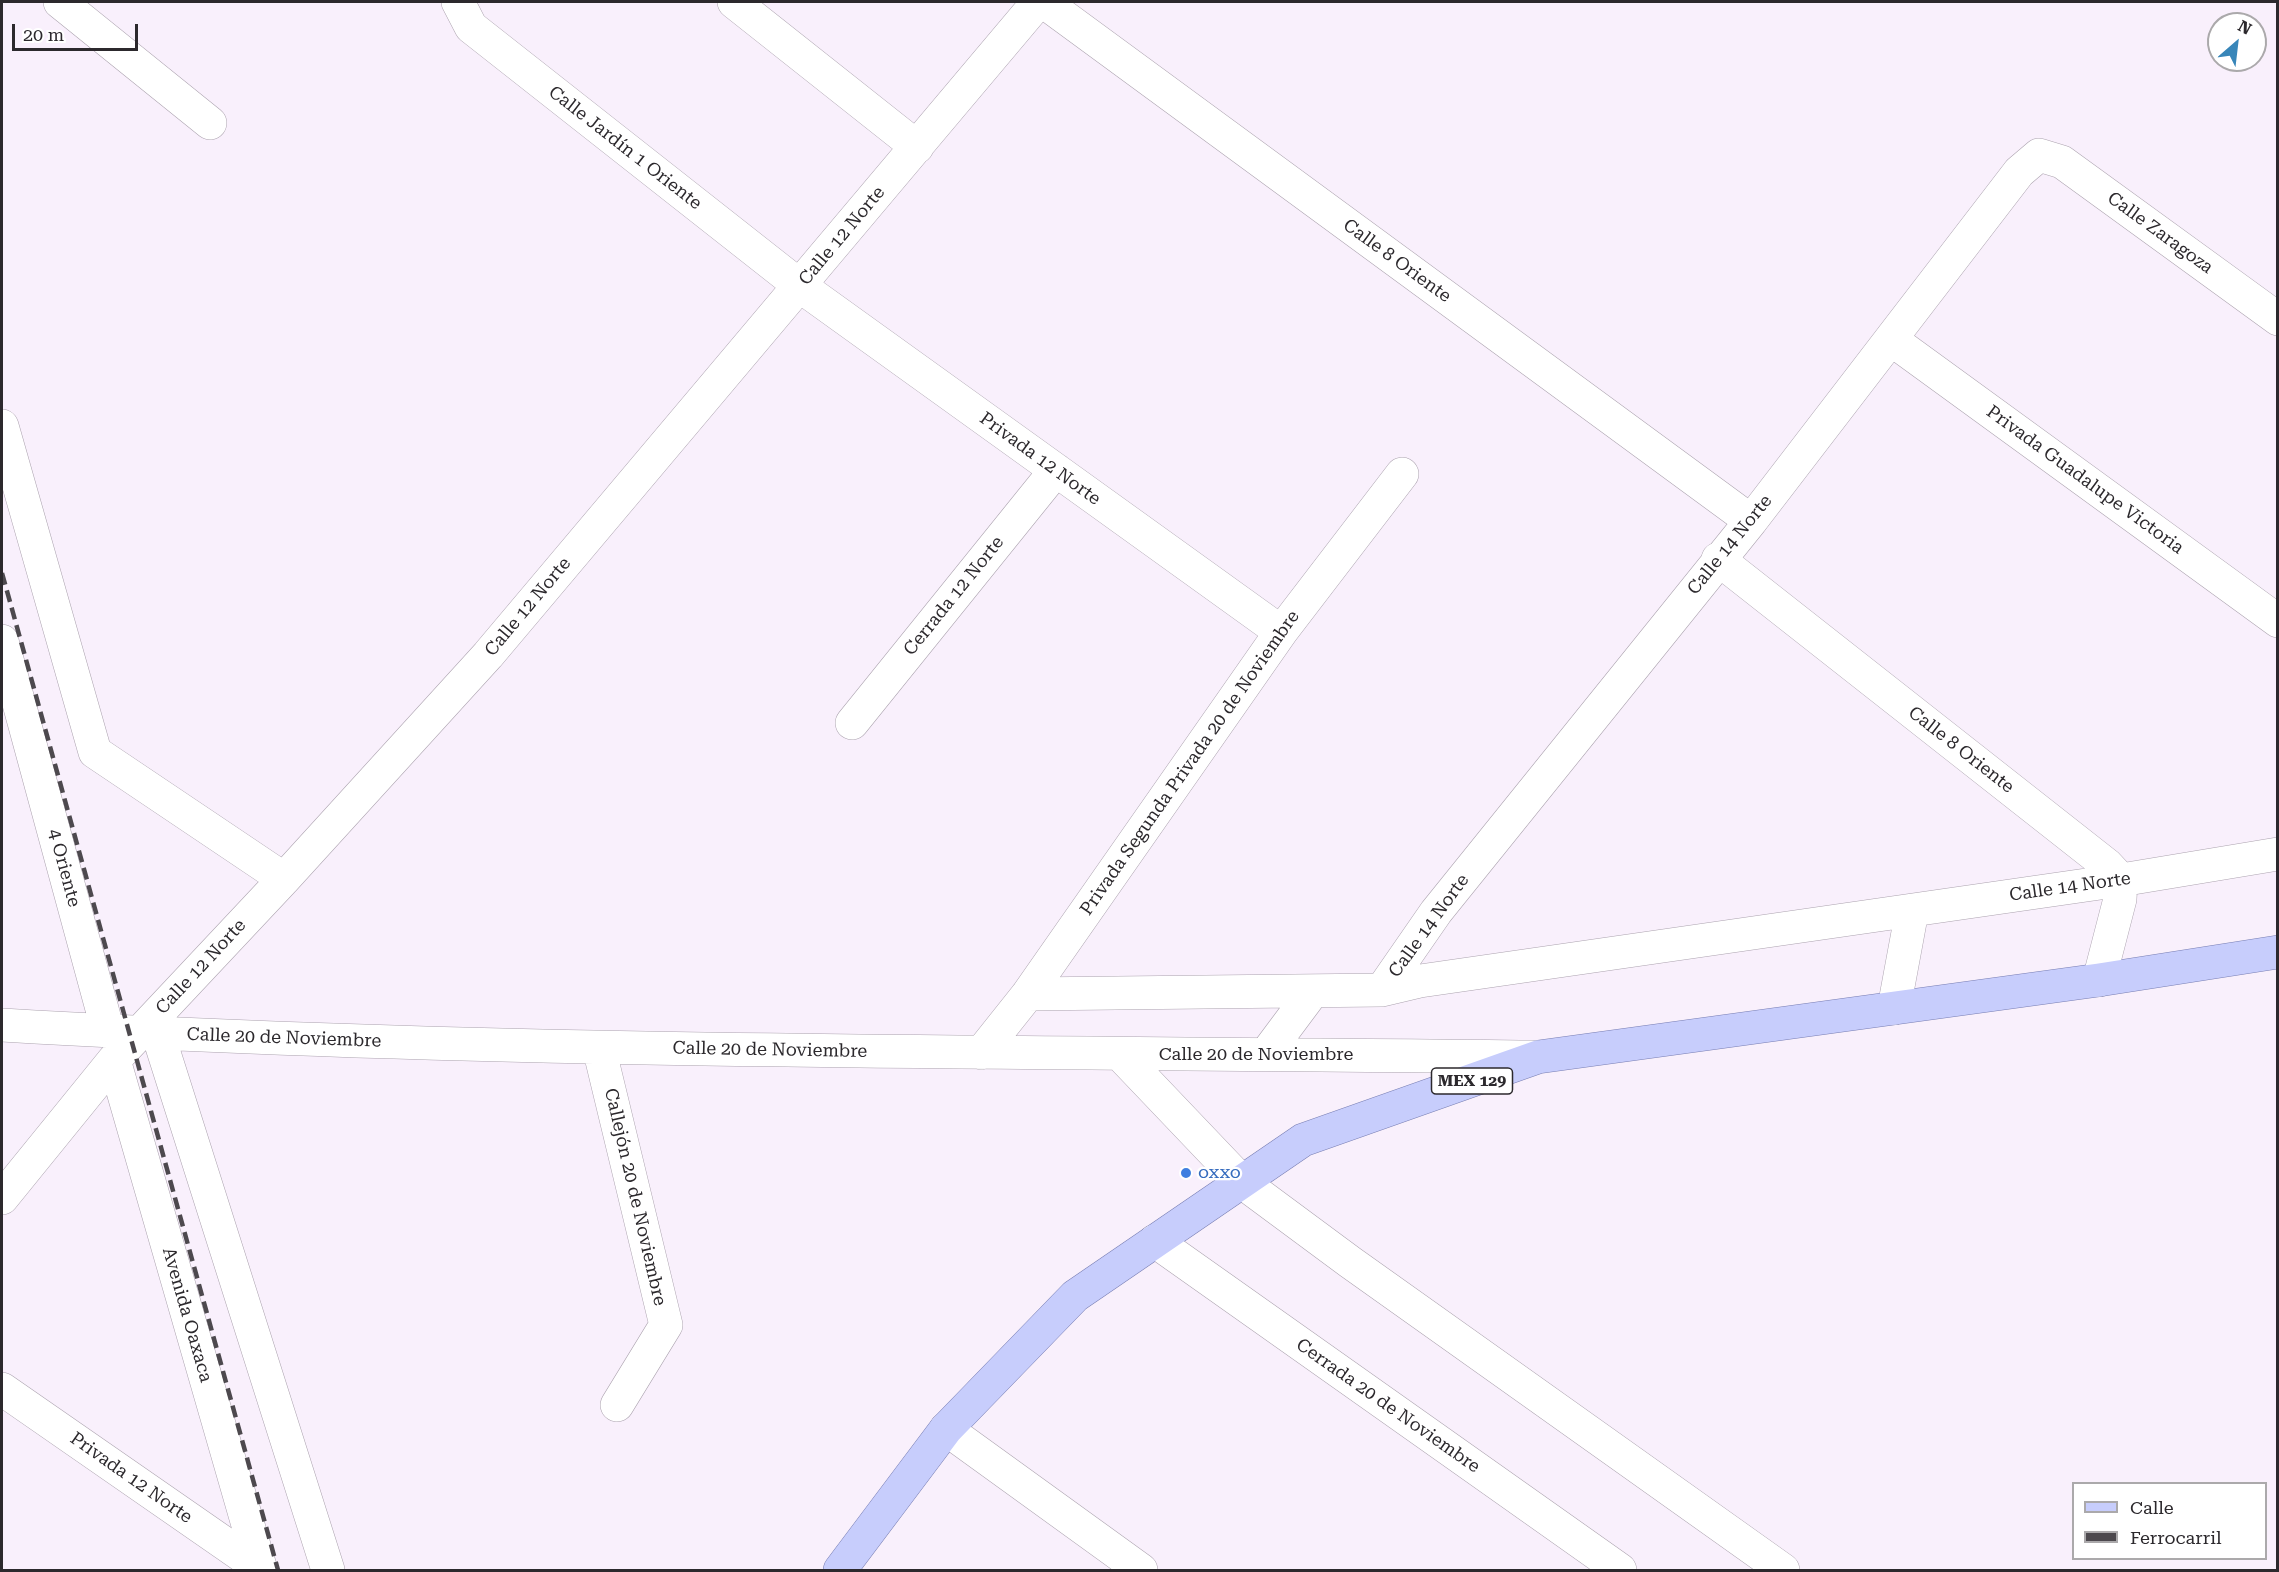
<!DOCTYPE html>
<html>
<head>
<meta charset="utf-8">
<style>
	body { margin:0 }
	#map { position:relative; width:2279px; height:1572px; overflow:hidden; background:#f9f0fc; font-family:"Roboto Serif",serif }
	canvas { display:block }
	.frame { position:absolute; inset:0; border:3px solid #2c292d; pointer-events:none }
	.legend { position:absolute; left:2072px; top:1482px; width:195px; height:78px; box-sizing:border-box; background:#fff; border:2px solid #aba9ab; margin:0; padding:8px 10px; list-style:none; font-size:18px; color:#2c292d }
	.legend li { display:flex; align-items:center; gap:12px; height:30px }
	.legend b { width:30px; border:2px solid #aba9ab }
	.north { position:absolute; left:2207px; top:12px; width:60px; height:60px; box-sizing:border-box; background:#fff; border:2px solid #aba9ab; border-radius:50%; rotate:28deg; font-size:16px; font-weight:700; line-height:24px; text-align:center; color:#2c292d }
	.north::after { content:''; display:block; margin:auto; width:21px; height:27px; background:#3886b9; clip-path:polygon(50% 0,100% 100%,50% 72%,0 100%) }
	.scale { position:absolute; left:12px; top:24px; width:126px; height:27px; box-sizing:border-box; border:3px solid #2c292d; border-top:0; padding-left:8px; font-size:18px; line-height:21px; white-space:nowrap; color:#2c292d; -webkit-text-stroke:4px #fff; paint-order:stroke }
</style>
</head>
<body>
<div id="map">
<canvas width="2279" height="1572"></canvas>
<div class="frame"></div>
<ul class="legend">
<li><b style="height:8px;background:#c7cdfc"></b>Calle</li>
<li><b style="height:8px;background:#4d494e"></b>Ferrocarril</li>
</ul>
<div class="north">N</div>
<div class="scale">20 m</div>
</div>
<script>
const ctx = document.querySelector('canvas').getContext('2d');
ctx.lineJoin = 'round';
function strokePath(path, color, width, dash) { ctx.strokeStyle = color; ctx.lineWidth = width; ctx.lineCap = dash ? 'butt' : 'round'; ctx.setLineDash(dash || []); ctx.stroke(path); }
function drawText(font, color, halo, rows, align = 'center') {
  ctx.font = font + ' "Roboto Serif",serif'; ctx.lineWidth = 4.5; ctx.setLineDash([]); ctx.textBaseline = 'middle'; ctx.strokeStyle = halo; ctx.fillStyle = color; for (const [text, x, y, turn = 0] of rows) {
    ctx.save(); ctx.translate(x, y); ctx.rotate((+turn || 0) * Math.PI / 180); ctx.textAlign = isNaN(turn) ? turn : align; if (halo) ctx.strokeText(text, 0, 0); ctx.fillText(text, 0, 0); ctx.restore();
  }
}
const minor = new Path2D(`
	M60 2 210 123
	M458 2 471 27 800 286 1281 632
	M734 2 917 147
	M1044 2 1751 521
	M1892 340 2278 621
	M2 426 95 752 284 879
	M1718 559 2107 865 2121 880 2120 899 2099 980
	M2 641 108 1031
	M852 723 1056 470
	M1382 990 1436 912 1751 521 2019 172 2039 155 2062 162 2278 319
	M1028 994 1382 990 1420 981 2121 880 2278 854
	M1894 1008 1912 911
	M2 1025C512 1055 1024 1051 1535 1057
	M158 1034 328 1570
	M599 1048 666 1325 617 1405
	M981 1053 1028 994 1281 632 1402 474
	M1120 1054 1242 1182 1350 1262 1783 1570
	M1266 1054 1313 991
	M114 1060 261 1570
	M2 1198 114 1060 284 879 488 655 1038 2
	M1155 1241 1620 1570
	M2 1389 260 1568
	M946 1429 1141 1570`);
const major = new Path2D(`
	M840 1570 946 1429 1075 1296 1303 1140 1538 1057 2099 980 2278 952`);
strokePath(minor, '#aca3af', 34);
strokePath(major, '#787eb2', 34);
strokePath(minor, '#fff', 33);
strokePath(major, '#c7cdfc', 33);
strokePath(new Path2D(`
	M2 573 278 1570`), '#4d494e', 4.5, [12, 6]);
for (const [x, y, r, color] of [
	[1186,1173,6,"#3f7fe0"]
]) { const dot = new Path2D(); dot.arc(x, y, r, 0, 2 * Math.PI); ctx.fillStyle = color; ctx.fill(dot); strokePath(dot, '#fff', 2); }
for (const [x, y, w] of [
	[1472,1081,81]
]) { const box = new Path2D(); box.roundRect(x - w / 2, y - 13, w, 26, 4.5); ctx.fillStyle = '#fff'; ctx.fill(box); strokePath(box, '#2c292d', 1.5); }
drawText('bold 16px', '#2c292d', null, [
	["MEX 129",1472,1081]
]);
drawText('18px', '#2c292d', '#fff', [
	["Calle Jardín 1 Oriente",625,148,38],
	["Calle Zaragoza",2160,233,36],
	["Calle 12 Norte",842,236,-50],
	["Calle 8 Oriente",1397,261,36],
	["Privada 12 Norte",1040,459,36],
	["Privada Guadalupe Victoria",2085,480,36],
	["Calle 14 Norte",1730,545,-51],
	["Cerrada 12 Norte",954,596,-51],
	["Calle 12 Norte",528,607,-50],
	["Calle 8 Oriente",1961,750,38],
	["Privada Segunda Privada 20 de Noviembre",1190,763,-55],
	["4 Oriente",64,868,75],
	["Calle 14 Norte",2070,887,-8],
	["Calle 14 Norte",1429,926,-54],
	["Calle 12 Norte",201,967,-47],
	["Calle 20 de Noviembre",284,1038,2],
	["Calle 20 de Noviembre",770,1050,1],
	["Calle 20 de Noviembre",1256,1055],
	["Callejón 20 de Noviembre",635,1197,77],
	["Avenida Oaxaca",187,1315,74],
	["Cerrada 20 de Noviembre",1388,1406,35],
	["Privada 12 Norte",131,1478,35]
]);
drawText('18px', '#366cbe', '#fff', [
	["oxxo",1198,1173]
], 'left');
</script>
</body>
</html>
